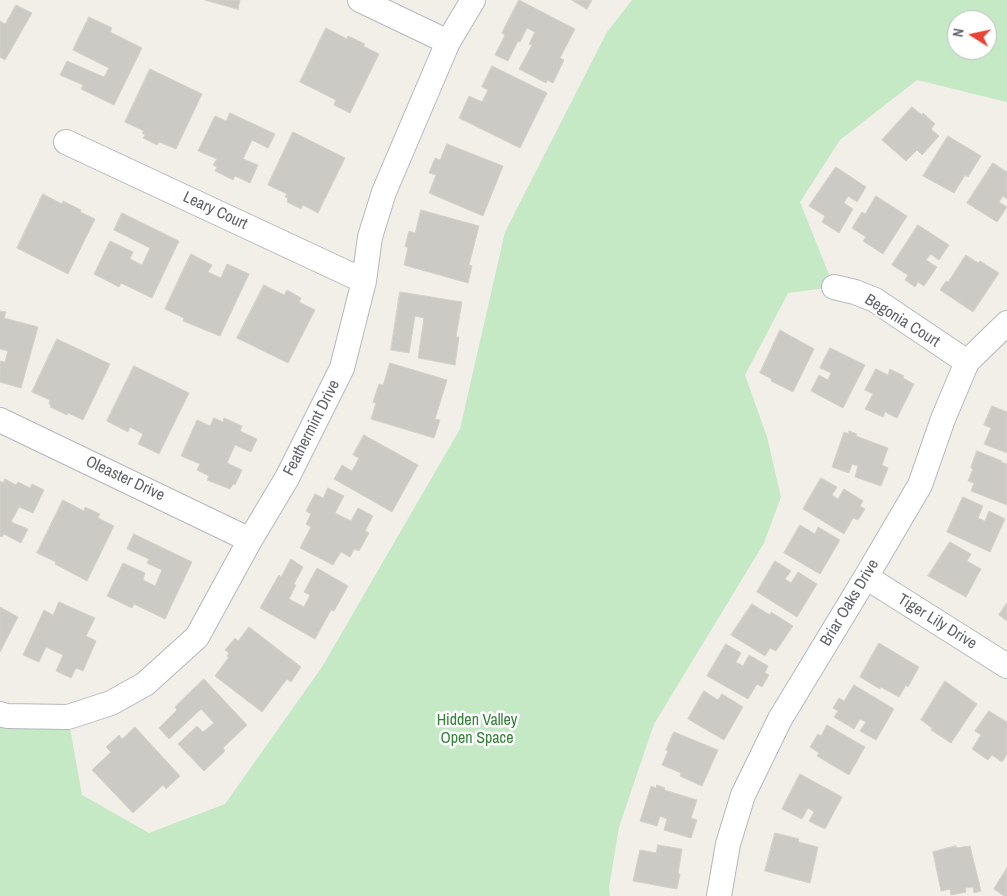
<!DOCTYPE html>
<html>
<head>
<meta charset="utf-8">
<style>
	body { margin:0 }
	#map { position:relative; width:1007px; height:896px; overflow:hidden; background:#f1efe8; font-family:"Archivo Narrow",sans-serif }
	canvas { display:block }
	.north { position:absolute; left:947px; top:10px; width:50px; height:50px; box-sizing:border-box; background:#fff; border:1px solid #bfc1c3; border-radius:50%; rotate:280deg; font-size:14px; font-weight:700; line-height:20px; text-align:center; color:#5f6368 }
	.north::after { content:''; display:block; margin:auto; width:18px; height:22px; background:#ea4335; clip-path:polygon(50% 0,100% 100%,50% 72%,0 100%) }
</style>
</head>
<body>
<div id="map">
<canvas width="1007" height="896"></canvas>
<div class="north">N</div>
</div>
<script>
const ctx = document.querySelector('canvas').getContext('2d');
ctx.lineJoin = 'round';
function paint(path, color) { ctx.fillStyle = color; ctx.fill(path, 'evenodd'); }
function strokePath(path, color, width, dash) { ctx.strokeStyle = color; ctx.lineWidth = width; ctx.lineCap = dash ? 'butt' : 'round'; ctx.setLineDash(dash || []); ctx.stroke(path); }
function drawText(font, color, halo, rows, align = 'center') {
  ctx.font = font + ' "Archivo Narrow",sans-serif'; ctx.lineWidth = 5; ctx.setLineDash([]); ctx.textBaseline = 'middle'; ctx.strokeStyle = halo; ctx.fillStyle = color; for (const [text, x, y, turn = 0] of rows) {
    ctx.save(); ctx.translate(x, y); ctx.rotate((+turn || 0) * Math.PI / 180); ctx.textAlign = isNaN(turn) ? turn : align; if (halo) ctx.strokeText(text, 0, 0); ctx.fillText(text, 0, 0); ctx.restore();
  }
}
paint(new Path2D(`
	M632 0H1007V102L917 80 840 140 800 202 834 287 788 293 745 375 767 437 781 497 764 543 654 724 619 827 609 887 610 896H0V714L68 717 82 795 149 833 225 804 322 667 460 429 505 232 607 32ZM957 20H987V50H957Z`), '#c5e8c5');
const building = new Path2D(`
	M205 0H240L238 9Z
	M519 0 575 29 560 58 564 60 553 83 547 80 546 83 519 69 532 45 529 44 535 32 527 28 520 42 518 41 508 61 495 55 505 35 502 33Z
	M572 0H592L587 9Z
	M16 5 32 13 5 60 0 57V21L5 24Z
	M89 17 112 28 110 32 142 48 114 105 81 89 83 85 60 75 67 61 104 77 109 68 73 50Z
	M326 28 347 39 348 36 365 44 363 46 379 54 350 113 334 105 336 100 300 82Z
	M492 66 547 93 520 148 459 118 469 96 482 102 488 90 482 87Z
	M150 69 202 94 176 149 159 142 157 145 143 138 145 135 142 133 144 131 125 122Z
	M912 107 922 115 923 113 935 124 931 129 939 136 922 155 917 150 906 161 882 140Z
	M230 113 275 134 268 148 252 140 243 159 258 165 250 183 235 176 233 180 215 171 217 167 213 165 217 159 198 151 215 116 226 121Z
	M293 132 345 158 318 213 303 205 301 209 287 202 288 198 285 197 287 194 268 185Z
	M948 136 981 156 968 177 965 175 954 193 923 176Z
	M447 144 503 166 483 216 429 193 436 175 429 173 435 158 440 160Z
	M993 163 1007 172V199L1003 196 999 202 1007 207 997 222 967 203Z
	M836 167 866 187 857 202 848 196 844 203 853 209 839 233 822 222 825 216 809 206Z
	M43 194 62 204 63 201 81 210 80 212 95 219 68 274 17 248Z
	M876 196 907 216 883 254 863 241 866 237 852 228 862 212 865 214Z
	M421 210 479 226 469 265 472 266 468 283 404 265 408 248 405 246 409 231 415 233Z
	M122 213 179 241 152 298 121 283 119 287 94 274 110 241 133 252 130 259 142 265 150 248 114 230Z
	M918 225 949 245 939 260 931 254 926 260 937 267 924 286 918 282 915 287 905 280 908 275 892 265Z
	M191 254 212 265 208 272 221 278 227 264 249 274 220 336 183 321 184 318 165 309Z
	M966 255 978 263 980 261 999 273 973 312 940 290 946 281 948 282Z
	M264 285 284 295 287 290 301 298 299 302 315 310 288 363 237 338Z
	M400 292 462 302 456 337H459L455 365 418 358 424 318 415 316 409 353 391 350Z
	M0 311 6 312 4 318 38 327 21 388 0 382V361L5 362 8 351 0 349Z
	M780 330 814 349 793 392 771 381 772 379 760 373Z
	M57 339 110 364 83 420 68 413 67 415 50 407 51 405 49 404 50 400 32 392Z
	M830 348 865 365 843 408 811 391 819 375 828 380 831 373 820 368Z
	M390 363 447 380 435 419 440 420 434 438 371 419 376 403 373 402 379 384 383 385Z
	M134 366 189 393 159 454 138 444 143 434 130 427 128 432 107 421Z
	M876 369 888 375 890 369 904 376 903 378 914 384 897 418 885 412 883 417 865 409 873 394 865 390Z
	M992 406 1007 412V453L984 444 991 428 984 425Z
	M214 418 223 422 224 418 242 426 240 431 257 439 251 452 235 445 227 463 242 470 235 485 233 484 230 489 207 480 209 476 197 470 200 464 181 456 197 420 210 426Z
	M849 431 857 434 856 436 888 448 882 465 888 468 881 486 855 477 858 466 852 464 849 473 832 467 844 432 849 434Z
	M364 435 418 465 392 512 334 479 342 465 352 471 359 458 353 455Z
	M977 451 1002 461 1001 462 1007 464V505L971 491 974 483 968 481 973 469 971 468Z
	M821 478 837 487 832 495 838 499 844 489 863 501 860 506 865 509 858 520 853 518 844 534 803 509Z
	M5 479 16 485 18 482 30 488 32 484 44 490 33 513 19 507 11 522 28 529 21 543 4 534 2 537 0 536V481L3 483Z
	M328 488 344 496 335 513 351 521 358 508 373 516 365 531 369 533 359 551 354 549 350 557 341 552 333 565 300 548 311 527 306 524 311 514 306 511 315 494 323 498Z
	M963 497 983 506 978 518 985 521 989 511 1005 519 990 552 947 532Z
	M63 500 84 511 85 507 100 514 98 518 114 526 87 581 55 564 56 562 37 553Z
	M800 525 815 534 818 527 840 540 820 574 784 553Z
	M134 534 192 562 165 619 134 604 132 608 107 596 123 563 145 573 143 580 155 586 162 570 147 563 149 559 127 549Z
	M950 542 971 554 967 561 981 569 966 597 928 576Z
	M291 559 303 567 294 584 296 585 289 599 304 607 310 595 304 592 317 568 348 586 334 611 331 610 315 639 260 608 279 575 281 577Z
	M775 561 791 571 785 579 791 583 798 572 817 584 797 617 757 592Z
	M59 602 95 618 86 636 96 641 83 671 76 668 71 678 56 671 63 655 46 647 39 662 23 655 44 610 53 615Z
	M1007 603V621L999 615Z
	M752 604 770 615 771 612 793 626 776 651 770 648 765 656 731 635Z
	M0 607 18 617 0 652Z
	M249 627 301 667 291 682 287 679 262 712 215 676 229 657 227 656 229 653 225 650 235 638 238 641Z
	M879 643 919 667 908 687 906 685 899 697 881 687 880 689 860 677Z
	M726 644 741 653 736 662 743 666 749 655 768 666 765 673 769 675 762 687 757 684 748 699 707 676Z
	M204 679 247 725 223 748 225 751 204 771 178 744 197 726 203 732 214 723 201 709 169 739 159 728 177 710 175 707Z
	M945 681 977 704 951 743 931 730 932 728 921 720Z
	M854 685 894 709 876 740 860 731 866 722 860 719 854 729 834 717 838 711 833 708 839 698 844 701Z
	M704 691 718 700 722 694 743 707 724 740 688 719Z
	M989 711 1007 722V754L1002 762 992 755 988 760 972 749 981 735 975 731Z
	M827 725 865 747 849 775 817 756 819 753 810 747 818 734 821 736Z
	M135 727 180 776 166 789 163 785 133 813 92 770 111 752 106 747 119 735 122 739Z
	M674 732 718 750 702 786 680 776 681 773 662 765 668 751 666 750Z
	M800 774 842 797 825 829 809 821 814 812 808 808 802 819 782 809Z
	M657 785 665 788 664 790 697 800 691 818 697 820 691 838 664 830 667 819 660 816 657 826 640 821 651 786 656 788Z
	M775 833 799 839 798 842 818 847 810 883 765 871Z
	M658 845 682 849 678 874H680L677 889 633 881 640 850 656 853Z
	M956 846V848L970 846 981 891 974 893 973 887 965 888 966 892 951 895 950 889 941 891 933 852Z
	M1007 868V896H1004L994 889Z`);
paint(building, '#cccac5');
strokePath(building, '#d6d1c6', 1);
const minor = new Path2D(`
	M360 0 448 42
	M66 142 364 281
	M834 287 855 292 875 300 967 362
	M0 420 250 540
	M866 577 1007 666
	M0 714 7 716 68 717 111 703 145 684 197 637 250 540 287 478 342 368 364 281 370 237 384 192 448 42 473 0
	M719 896 728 844 743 795 780 719 866 577 920 485 943 419 967 362 1007 323`);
strokePath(minor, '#b5b8bc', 26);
strokePath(minor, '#fff', 24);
drawText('16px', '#5f6368', '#fff', [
	["Leary Court",215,211,25],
	["Begonia Court",902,321,32],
	["Feathermint Drive",312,428,-63],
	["Oleaster Drive",125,479,25],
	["Briar Oaks Drive",850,603,-59],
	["Tiger Lily Drive",937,622,32]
]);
drawText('16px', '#348238', '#fff', [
	["Hidden Valley",477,721],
	["Open Space",477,739]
]);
</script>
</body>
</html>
